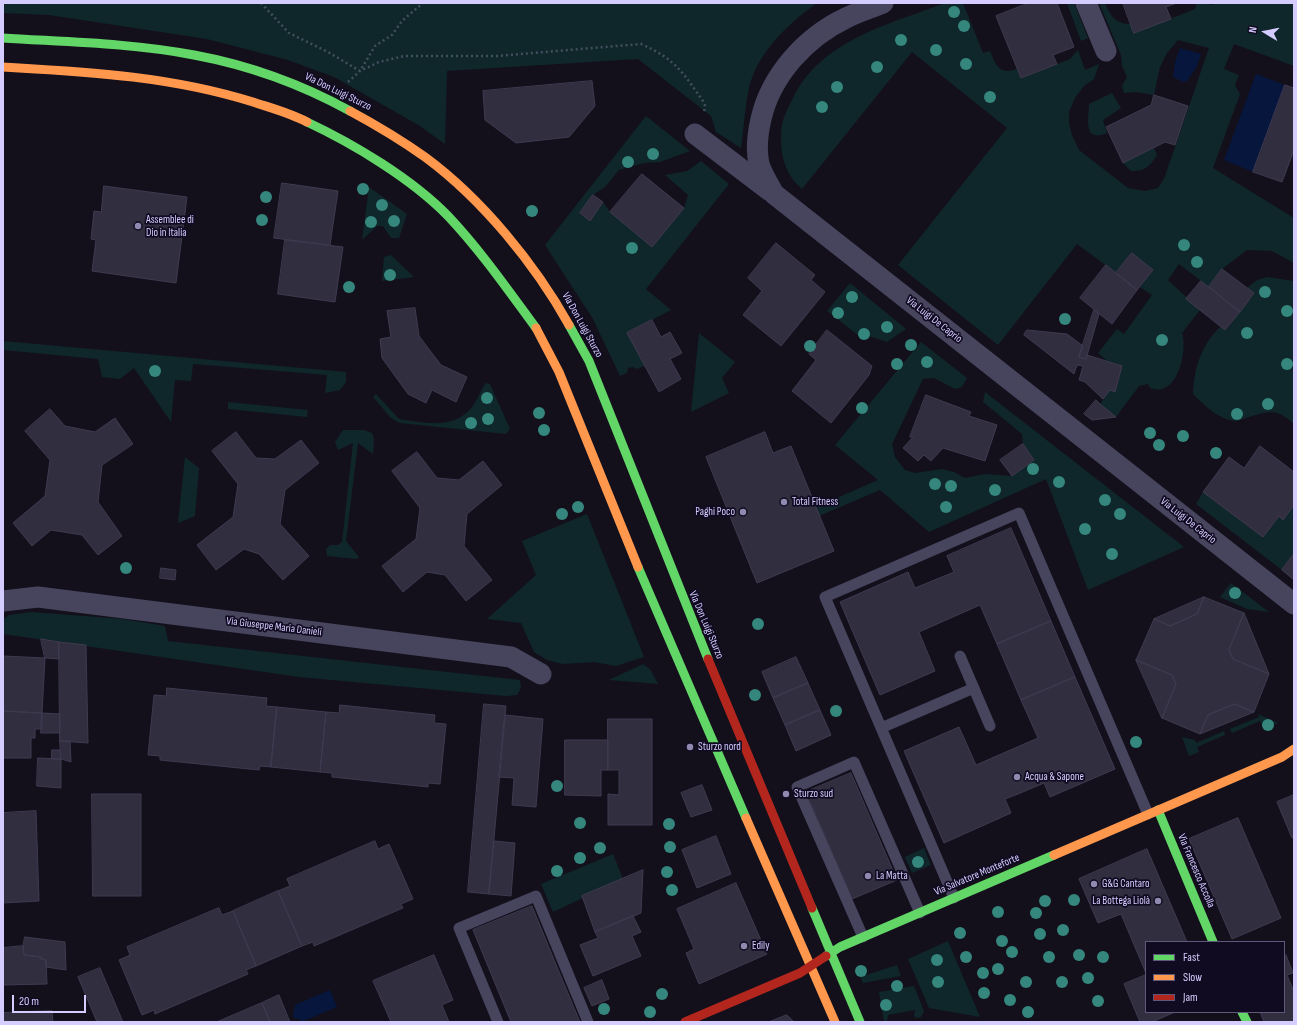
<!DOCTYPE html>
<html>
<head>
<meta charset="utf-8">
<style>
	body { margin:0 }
	#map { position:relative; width:1297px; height:1025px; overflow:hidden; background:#13101c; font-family:"Sofia Sans Condensed",sans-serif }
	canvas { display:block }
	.frame { position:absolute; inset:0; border:4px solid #d5ccff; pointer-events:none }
	.legend { position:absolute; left:1145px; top:941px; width:140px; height:72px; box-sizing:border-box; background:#110b21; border:1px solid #5f587a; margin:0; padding:5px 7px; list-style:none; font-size:12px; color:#d5ccff }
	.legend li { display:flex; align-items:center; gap:8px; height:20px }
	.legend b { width:20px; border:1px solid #5f587a }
	.north { position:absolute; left:1245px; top:12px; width:40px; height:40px; -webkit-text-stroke:3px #110b21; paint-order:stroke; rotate:280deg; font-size:11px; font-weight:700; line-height:16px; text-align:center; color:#d5ccff }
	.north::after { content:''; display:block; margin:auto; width:14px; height:18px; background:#d5ccff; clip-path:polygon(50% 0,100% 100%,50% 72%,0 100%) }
	.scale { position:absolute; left:12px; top:995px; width:74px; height:18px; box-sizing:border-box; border:2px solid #d5ccff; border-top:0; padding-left:5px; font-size:12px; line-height:14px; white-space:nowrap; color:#d5ccff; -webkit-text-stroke:3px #110b21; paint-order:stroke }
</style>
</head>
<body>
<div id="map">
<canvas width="1297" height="1025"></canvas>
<div class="frame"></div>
<ul class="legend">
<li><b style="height:5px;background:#63d668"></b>Fast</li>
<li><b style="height:5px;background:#ff974d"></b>Slow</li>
<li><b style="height:5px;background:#b3261e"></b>Jam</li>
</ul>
<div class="north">N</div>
<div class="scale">20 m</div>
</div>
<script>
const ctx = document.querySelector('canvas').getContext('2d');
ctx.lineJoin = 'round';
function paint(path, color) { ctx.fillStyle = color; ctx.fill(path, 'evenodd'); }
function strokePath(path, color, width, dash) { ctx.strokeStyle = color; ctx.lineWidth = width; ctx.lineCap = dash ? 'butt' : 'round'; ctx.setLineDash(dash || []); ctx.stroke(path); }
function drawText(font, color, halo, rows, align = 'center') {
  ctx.font = font + ' "Sofia Sans Condensed",sans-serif'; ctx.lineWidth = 3.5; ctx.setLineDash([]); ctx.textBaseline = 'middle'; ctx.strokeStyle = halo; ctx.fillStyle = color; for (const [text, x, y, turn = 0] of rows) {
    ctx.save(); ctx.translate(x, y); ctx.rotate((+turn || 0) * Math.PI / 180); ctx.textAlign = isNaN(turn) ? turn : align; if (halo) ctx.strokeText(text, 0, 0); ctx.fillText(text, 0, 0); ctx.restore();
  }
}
paint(new Path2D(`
	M3 3H817C788 24 760 50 750 84 745 105 744 127 741 148L716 132 711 116 638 59 447 71 445 144 420 126 334 77 288 60 207 39 49 15 3 13Z
	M945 3H963L983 53 990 51C996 66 999 75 1017 69L1021 78 1070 59 1078 50 1085 70 1099 64 1094 79 1084 86 1075 98 1069 112V124L1072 135 1079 150 1128 188 1145 191 1158 188 1164 179 1209 48 1178 40 1167 53 1160 67 1154 95 1136 92 1124 93 1122 86 1127 77 1122 66 1121 55 1099 3H1105C1110 16 1116 24 1131 24L1134 33 1195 9 1197 3H1209L1210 5 1217 3H1294V66L1234 44 1224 69 1239 75 1235 85 1240 94 1213 168 1294 218V263L1272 251 1247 250 1222 269 1209 287 1179 264 1168 280 1200 310 1182 333C1187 347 1180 385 1162 389 1158 390 1153 389 1150 388L1148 384 1139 386 1116 417 1100 404 1110 390 1115 391 1122 366 1107 361 1098 353 1117 329 1124 334 1152 295 1140 287 1153 270 1132 253 1116 273 1077 244 998 345 898 265 1007 128 912 52 802 189C786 175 781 158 781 137 781 121 785 114 792 100 820 40 888 25 945 3Z
	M1067 3H1074L1088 38 1081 41Z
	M1112 93 1121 108 1103 120 1107 133C1082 143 1089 118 1089 104Z
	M646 116 690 151 660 162 644 163 619 170 605 187 593 195 580 214 590 220 603 202 610 212 652 246 684 208 688 195 665 175 687 171 701 161 729 184 646 289 671 310 627 333 645 366 637 369 633 367 628 368 627 373 620 376 593 319 545 245Z
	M1154 148 1157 155C1149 167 1146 171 1131 171L1123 163Z
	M369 187 407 214 399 238H391L383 226H377L362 240Z
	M391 255 414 277 382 281 384 257Z
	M1267 277 1294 281V404L1293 406 1294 424C1276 407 1267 412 1246 418 1242 419 1238 421 1234 421 1217 418 1205 406 1193 394 1194 368 1201 345 1221 326L1226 330 1254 294 1247 288 1257 280Z
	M850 283 906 329 887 342 872 337 863 339 827 311Z
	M699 333 735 362 722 378 729 393 691 412Z
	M3 341 346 372V382L340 390 325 393 327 375 193 364 191 381 175 380 171 422 134 368 120 379 102 377 98 359 3 350Z
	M921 342 967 378 962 387 955 389 934 378 923 379 892 444 895 457 905 470 915 473 942 469 954 472 965 478 985 474 1012 476 1034 460 1023 444 1022 434 983 402 985 392 1184 547 1088 590 1046 479 929 532 880 490 819 516 816 507 878 480 835 445Z
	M486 383 490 384 510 429 506 434 400 423 391 418 373 397 376 394 399 419C424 423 454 430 472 407 478 400 480 390 486 383Z
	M228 402 308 410 307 417 228 409Z
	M343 430H364L372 433 374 439 373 454 358 443 346 541 359 557 356 559 327 556 326 549 330 545H338L342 542 353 443 338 450 335 442Z
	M185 457 199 468 195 516 178 523Z
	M1203 492 1263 537 1279 516 1283 520 1294 505V554L1282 570 1196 504Z
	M587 514 644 657 616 666 594 662 563 664 547 660 534 652 521 623 487 619 536 575 522 541Z
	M1231 583 1269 612 1247 609 1220 597Z
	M31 612 123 619 165 626 168 641 520 680 521 688 517 695 506 696 299 677 3 634V620L9 615Z
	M643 664 650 669 658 684 609 680Z
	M1258 714 1278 723 1263 728 1260 721 1232 733 1230 729 1259 717Z
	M1224 731 1225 735 1197 747 1199 752 1189 756 1182 737 1195 740 1196 743Z
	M924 848 931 865 912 873 905 857Z
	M613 854 623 879 553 912 541 884Z
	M948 941 980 1017 929 1008 908 959Z
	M897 965 901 976 863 983 857 968 866 966V975Z
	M914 986 924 1011 921 1017 917 1018 914 1016 915 1010 888 1015 887 1022H884L879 992Z`), '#0f272a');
paint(new Path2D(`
	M1180 48 1201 54 1196 68 1187 81 1183 82 1173 77 1175 62Z
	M1256 74 1285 85 1253 172 1224 160Z
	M330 990 337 1007 301 1022 300 1019H295L293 1016 295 1005Z`), '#07163d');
const building = new Path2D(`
	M1029 3H1057L1074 47 1053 55 1057 64 1021 78 996 16Z
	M1123 3H1177L1166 7 1171 19 1134 33Z
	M592 81 595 106 569 137 516 143 485 120 483 91Z
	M1285 85 1294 88V150L1282 182 1253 172Z
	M1154 95 1188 106 1175 145 1165 142 1123 163 1106 127 1151 105Z
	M642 174 684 208 652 247 610 212Z
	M282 183 338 191 330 245 274 238Z
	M104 186 187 197 176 283 92 271 96 240 91 239 94 211 101 212Z
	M593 195 603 202 590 221 580 213Z
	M285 240 343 247 335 302 278 294Z
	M776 243 815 275 811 280 825 292 781 346 743 315 762 291 748 278Z
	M1132 253 1153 270 1137 290 1116 273Z
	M1106 265 1137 290 1112 324 1080 298Z
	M1222 269 1254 293 1240 312 1209 287Z
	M1201 281 1240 312 1225 330 1186 299Z
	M415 308 419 336 441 365 467 377 456 402 432 390 426 403 408 394 382 358 380 339 391 337 387 311Z
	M1094 310 1099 314 1086 359 1079 357Z
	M652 320 661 337 670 332 682 353 670 359 681 379 659 392 627 333Z
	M827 330 872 366 869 375 831 423 792 391 816 360 809 354Z
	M1027 330 1067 334 1083 346 1079 357 1086 359 1087 355 1122 366 1115 392 1110 390 1103 399 1085 382 1079 380 1083 366 1077 365 1074 374 1024 335Z
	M926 395 971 412 969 416 997 425 985 461 943 448 931 461 924 455 918 461 903 448 913 437H910Z
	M1096 400 1100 404 1116 417 1092 420 1084 414Z
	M50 409 65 426 95 432 115 418 133 444 102 465 98 502 122 536 98 555 82 535 51 530 32 546 13 523 45 496 50 460 25 431Z
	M236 432 256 458 275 459 301 440 319 463 285 490 280 524 309 556 283 580 259 554 244 549 216 570 197 545 233 517 238 484 212 451Z
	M765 432 773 453 791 446 834 551 757 583 706 457Z
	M1023 444 1034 460 1012 476 1000 460Z
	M1260 446 1294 472V505L1283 520 1279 516 1263 537 1203 492 1229 457 1244 468Z
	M417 452 437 478 459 480 483 461 502 485 467 514 464 546 492 580 466 601 445 575 427 572 403 592 382 566 416 539 420 508 392 471Z
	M1011 528 1051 621 997 644 980 605 919 632 935 671 880 695 840 602 908 572 915 588 954 572 947 556Z
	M1294 554V580L1282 570Z
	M161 568 176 570 175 580 160 578Z
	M1204 597 1244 613 1229 650 1233 659 1269 674 1254 712 1235 704 1208 715 1200 734 1162 718 1176 684 1172 675 1136 660 1154 619 1170 626 1197 614Z
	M1204 597 1197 614 1170 626 1154 619Z
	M1244 613 1269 674 1233 659 1229 650Z
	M1051 621 1075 677 1021 700 997 644Z
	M41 639 59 642V659L45 658Z
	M59 642 86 645 88 743 60 741Z
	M3 656 45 658 42 713 3 711Z
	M796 657 808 683 773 698 762 672Z
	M1136 660 1172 675 1176 684 1162 718Z
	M1075 677 1115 769 1050 797 1044 783 1018 794 1005 799 1011 813 944 843 904 751 959 727 976 765 1038 738 1021 700Z
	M808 683 820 710 785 725 773 698Z
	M167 688 267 698 266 706 277 707 271 767 260 766 259 770 160 760V756L148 755 154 695 166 696Z
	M484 704 506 706 489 894 468 892Z
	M1235 704 1254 712 1200 734 1208 715Z
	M340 705 435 715 434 723 446 724 440 784 428 783V787L332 777V773L320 772 326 712 339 713Z
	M277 707 326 712 320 772 271 767Z
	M820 710 831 735 796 751 785 725Z
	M3 711 42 713V729H35V738H31V758H3Z
	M42 713 60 714V733H41Z
	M505 715 543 719 536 807 512 805 514 778 499 777Z
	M608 719H652V825H608V794L619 795V770H608Z
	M565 740H608V770H601V796L565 795Z
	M60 741H70L71 762 61 759Z
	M52 750H60L61 759H52Z
	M38 758 61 759V788L37 786Z
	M851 773 897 880 852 899 806 792Z
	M702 785 712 810 691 817 681 793Z
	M92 794H141V896H93Z
	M1294 795V837L1292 838 1277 802Z
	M36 811 39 901 3 903V813Z
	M1238 818 1281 918 1232 939 1189 839Z
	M716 836 731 874 697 888 682 850Z
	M375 841 378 849 389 844 413 899 401 904 403 908 314 946 313 942 302 946 278 891 290 886 287 879Z
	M494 841 515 843 511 896 489 894Z
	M1147 849 1187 942H1146V973L1121 914 1098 923 1079 879Z
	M643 870 641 913 595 932 582 896Z
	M736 883 767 954 699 984 686 953 694 949 677 909Z
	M278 891 302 946 256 966 233 911Z
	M532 906 557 967 580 1022H511L473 930Z
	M219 908 222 915 233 911 256 966 246 970 248 974 155 1014 154 1010 142 1015 119 960 130 955 127 947Z
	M633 916 641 932 632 936 641 956 593 976 580 945 598 938 595 932Z
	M25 937 65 942 66 970 46 967V960L41 959V957L24 955 23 946Z
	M23 946 24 955 41 957V959L46 960 47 984 3 985V948Z
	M434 955 453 1000 442 1005 449 1022H391L373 981Z
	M1286 955 1293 973 1287 975 1294 992V1022H1264L1260 1012H1284V956Z
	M100 968 123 1022H97L78 977Z
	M1146 975V1012H1175L1152 1022H1140L1124 984Z
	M602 980 609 999 592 1006 584 988Z
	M279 995 290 1022H270L262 1003Z
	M262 1003 270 1022H217Z
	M52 1011 53 1022H4L3 1013Z
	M787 1015 794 1022H769L771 1021Z`);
paint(building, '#312e3f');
strokePath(building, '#403a51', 1);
strokePath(new Path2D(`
	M261 3 289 33 328 52 360 71 375 46 392 35 402 21 423 3
	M348 82 360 71 379 62 404 56H497L641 44C676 59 684 74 705 104L704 114`), '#424f5f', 2.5, [2, 3]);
strokePath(new Path2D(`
	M960 656 990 726
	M881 728 974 688
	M954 898 825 597 1019 513 1148 814
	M863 937 797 787 854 762 920 913
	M498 1022 459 928 536 896 588 1022`), '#47445e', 11);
strokePath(new Path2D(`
	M883 3C871 8 858 12 846 18 806 37 771 75 761 119 758 132 756 150 759 164 762 174 769 185 774 194L1294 604
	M1086 3 1106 51
	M695 134 770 191
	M3 601 38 597 511 657 541 674`), '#47445e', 21);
strokePath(new Path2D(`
	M3 38C66 42 131 43 194 55 248 65 301 84 350 111
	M307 122C354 144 412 179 448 216 481 251 508 290 536 328
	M569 325 589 361 708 659
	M638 567 746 818
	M1158 810 1213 942
	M812 908 860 1022
	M826 956 840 947 1054 855
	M1242 1012 1247 1022`), '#63d668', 9);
strokePath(new Path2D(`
	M3 67C89 72 170 76 253 102 271 108 290 113 307 122
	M350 111C376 125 401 140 425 157 482 199 535 264 569 325
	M536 328 559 372 638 567
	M746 818 835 1022
	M1054 855 1282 757 1294 749`), '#ff974d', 9);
strokePath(new Path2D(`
	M708 659 812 908
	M685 1022 800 973 826 956`), '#b3261e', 9);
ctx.fillStyle = '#35867d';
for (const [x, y] of [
	[954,12],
	[964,26],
	[901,40],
	[936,50],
	[966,64],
	[877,67],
	[837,87],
	[990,97],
	[822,107],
	[653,154],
	[628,162],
	[363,189],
	[266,197],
	[382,205],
	[532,211],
	[262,220],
	[394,221],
	[371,222],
	[1184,245],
	[632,248],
	[1197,262],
	[390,275],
	[349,287],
	[1265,292],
	[852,297],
	[1287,311],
	[838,313],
	[1065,319],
	[887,327],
	[1247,333],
	[864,334],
	[1162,340],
	[911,345],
	[810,346],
	[927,362],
	[897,364],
	[1287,364],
	[155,371],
	[487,398],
	[1268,404],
	[862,408],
	[539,413],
	[1237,414],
	[488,419],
	[471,423],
	[544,430],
	[1150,433],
	[1183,436],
	[1159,445],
	[1216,453],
	[1033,469],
	[1059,482],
	[935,484],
	[951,486],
	[995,490],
	[1105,500],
	[578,507],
	[946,507],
	[562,514],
	[1120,514],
	[1085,529],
	[1112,554],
	[126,568],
	[1235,593],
	[758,624],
	[755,695],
	[836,711],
	[1268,725],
	[1136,742],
	[557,786],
	[580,823],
	[669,824],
	[670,847],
	[600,848],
	[580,858],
	[918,862],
	[557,871],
	[667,872],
	[672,890],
	[1074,900],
	[1045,901],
	[998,912],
	[1036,913],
	[1063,930],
	[960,933],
	[1040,934],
	[1002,941],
	[1012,952],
	[1079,955],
	[966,957],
	[1049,957],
	[1103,957],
	[937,960],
	[998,969],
	[861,971],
	[983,973],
	[1088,978],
	[938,982],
	[1026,982],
	[1062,982],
	[897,986],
	[984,993],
	[662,994],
	[1010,1000],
	[1098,1001],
	[886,1005],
	[604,1009],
	[650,1012],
	[1028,1012]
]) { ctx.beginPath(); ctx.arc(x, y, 6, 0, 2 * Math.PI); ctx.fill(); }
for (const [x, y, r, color] of [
	[138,226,4,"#918ab0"],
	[784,502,4,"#918ab0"],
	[743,512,4,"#918ab0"],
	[690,747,4,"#918ab0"],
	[1017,777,4,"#918ab0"],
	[786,794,4,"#918ab0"],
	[868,876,4,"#918ab0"],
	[1094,884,4,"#918ab0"],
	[1158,901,4,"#918ab0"],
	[744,946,4,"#918ab0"]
]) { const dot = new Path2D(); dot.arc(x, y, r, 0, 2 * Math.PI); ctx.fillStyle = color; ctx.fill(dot); strokePath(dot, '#110b21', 1.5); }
drawText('11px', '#d5ccff', '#110b21', [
	["Via Don Luigi Sturzo",338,92,26],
	["Via Luigi De Caprio",934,320,38],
	["Via Don Luigi Sturzo",582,325,61],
	["Via Luigi De Caprio",1188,521,38],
	["Via Don Luigi Sturzo",706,625,67],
	["Via Giuseppe Maria Danieli",274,627,7],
	["Via Francesco Accolla",1196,871,67],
	["Via Salvatore Monteforte",977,875,-23]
]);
drawText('11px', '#d5ccff', '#110b21', [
	["Assemblee di",146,220],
	["Dio in Italia",146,233],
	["Total Fitness",792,502],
	["Paghi Poco",735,512,"right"],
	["Sturzo nord",698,747],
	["Acqua & Sapone",1025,777],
	["Sturzo sud",794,794],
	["La Matta",876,876],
	["G&G Cantaro",1102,884],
	["La Bottega Liolà",1150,901,"right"],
	["Edily",752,946]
], 'left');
</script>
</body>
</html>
